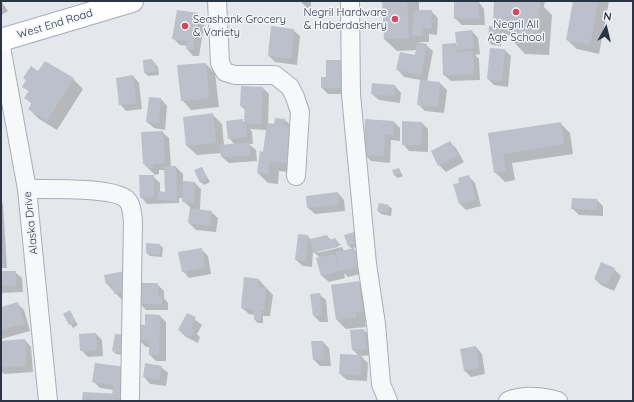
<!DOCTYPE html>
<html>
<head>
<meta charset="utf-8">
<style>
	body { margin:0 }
	#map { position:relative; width:634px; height:402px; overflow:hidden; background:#e4e7ec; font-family:Quicksand,sans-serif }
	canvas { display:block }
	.frame { position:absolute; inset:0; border:2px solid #2b3445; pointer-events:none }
	.north { position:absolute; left:586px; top:8px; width:40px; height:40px; -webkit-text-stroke:3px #f4f6f9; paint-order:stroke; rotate:8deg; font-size:11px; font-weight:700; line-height:16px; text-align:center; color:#2b3445 }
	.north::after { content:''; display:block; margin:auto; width:14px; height:18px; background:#2b3445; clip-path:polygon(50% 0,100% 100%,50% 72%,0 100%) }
</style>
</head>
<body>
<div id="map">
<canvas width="634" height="402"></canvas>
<div class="frame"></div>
<div class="north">N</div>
</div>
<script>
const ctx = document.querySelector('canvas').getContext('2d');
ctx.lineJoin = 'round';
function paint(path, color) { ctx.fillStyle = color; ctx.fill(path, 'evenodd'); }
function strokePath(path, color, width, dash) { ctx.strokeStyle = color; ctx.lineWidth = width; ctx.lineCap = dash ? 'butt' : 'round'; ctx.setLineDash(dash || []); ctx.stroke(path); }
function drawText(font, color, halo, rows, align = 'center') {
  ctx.font = font + ' Quicksand,sans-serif'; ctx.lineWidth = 3; ctx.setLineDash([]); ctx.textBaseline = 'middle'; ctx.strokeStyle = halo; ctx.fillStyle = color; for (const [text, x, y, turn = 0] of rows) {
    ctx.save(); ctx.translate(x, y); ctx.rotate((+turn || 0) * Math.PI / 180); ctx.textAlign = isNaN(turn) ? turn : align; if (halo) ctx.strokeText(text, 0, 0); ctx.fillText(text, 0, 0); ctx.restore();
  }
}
paint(new Path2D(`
	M1 1 8 11 1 15Z
	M295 1H311V8H307L300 1Z
	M383 1H419V11H431L438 18 437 35 429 34V42H420V44L426 45 433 51 427 82 440 83 447 90 444 113 425 111 418 104 421 80 404 77 398 70 416 56 417 50 397 51 384 39Z
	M455 1H478L484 9 485 25H462L455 18Z
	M495 1H545L544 7 552 15 549 55 525 54 513 41V36L506 35 502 32 501 46 492 45 489 42 498 27 494 23Z
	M574 1H609L599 54 577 49 567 40Z
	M178 11 198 14 205 21 199 56H193L187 49V46L180 45 173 38Z
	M293 30 300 36 297 65 275 62 269 56Z
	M472 31 478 38 480 54 475 55 479 59 480 80 451 81 444 75 455 44 458 47Z
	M505 50 511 56 508 87 494 85 488 79Z
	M152 60 158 67 159 75 148 76 145 73Z
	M206 64 215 73 219 107 191 110 182 100Z
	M39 72 73 79 83 89 57 130 39 119 29 109 32 104 25 98 29 92 24 87Z
	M133 76 139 83 142 109 126 111 120 104Z
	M327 78 354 94H328L322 88Z
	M395 86 401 93 400 103 379 100 372 94Z
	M263 88 269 94 268 124 275 125 285 120 303 138 298 173 279 171 278 184 268 183 258 173 264 153 267 130 250 129 252 132 253 144H249L256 150 257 161 229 163 222 157V153L197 155 187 146 212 114 222 124 224 145H235L229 138 242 120 245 123 246 111 241 106Z
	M161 99 167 106 165 130 154 128 147 122Z
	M394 122 400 128V141L391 140 390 163 371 161 365 155Z
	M422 123 428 129V152L409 151 403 144Z
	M560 123 570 133 573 154 512 163 515 180 505 182 495 172 489 134Z
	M162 132 169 138 171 167H176L183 174V182L195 183 201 189 200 210 211 212 218 218 216 232 196 230 189 223 191 208 183 201V198H179V203L147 204 141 197 153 176 160 183V192H166L165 170H159V174L155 175 144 164Z
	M450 142 456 148 464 162 446 172 439 165Z
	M202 168 210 182 204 185 201 182Z
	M399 169 403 176 398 178 394 175Z
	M469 177 475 183 481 206 466 210 460 204 461 183Z
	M338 193 344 200 345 211 315 214 308 208Z
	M597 200 603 206V216L579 215 572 208Z
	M1 202 3 204 7 268H1Z
	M389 206 392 209 391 216 381 214 378 211Z
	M354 233 357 236 360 246 353 248 360 256 364 273 348 277 344 273 345 278 329 282 322 276 320 258 313 251 312 267 303 266 296 260 308 236 311 240 327 236 331 240 335 239 341 245 317 251V253L342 247 344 251 352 249 349 246Z
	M147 244 160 245 163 248 162 257 150 256 147 253Z
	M201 249 208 256 211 274 189 278 183 271Z
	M614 269 621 276 614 291 601 285 595 279Z
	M1 272H15L22 278 23 292 1 293Z
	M106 276 135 297 122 300 107 284Z
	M259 280 273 295 270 316H263V323H258L255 320V315L249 314 242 308Z
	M359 282 368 292 372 321 365 322 366 327 346 329 337 320Z
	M157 284 164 291V298L168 303V310H146L139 303Z
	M319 294 326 300 328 322H320L314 316Z
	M17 303 24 310 30 331 1 339V308Z
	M70 312 78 325 73 328 64 314Z
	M188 314 202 325 197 334 200 337 198 343 186 337 179 330Z
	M160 316 166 322V361H156L150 355V347H146L139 340 146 326Z
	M364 330 371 337 372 355 361 356 368 363 367 381 347 380 340 374 359 356 353 350Z
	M96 334 102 340 103 356 88 357 81 350Z
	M116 335 126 355 116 354 113 351Z
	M25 340 31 347 33 372 4 374 1 370V342Z
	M323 342 329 348 331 366H320L314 360Z
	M476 347 482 354 485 374 471 377 464 370Z
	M161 367 168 373 166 386 150 384 144 377Z
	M125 368 128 401H83L116 395 114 390 100 388 93 381Z`), '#0003');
paint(new Path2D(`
	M382 1H407L409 38 384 39Z
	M454 1 478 2 479 18 454 19Z
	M494 1H540L537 43 512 41 513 25 493 23Z
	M573 1H598L590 45 566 40Z
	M177 10 198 13 193 50 186 49 187 41 172 39Z
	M414 10H432L431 29 423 28V36L412 35Z
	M271 26 294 29 291 59 268 56Z
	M489 26 500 27 498 43H488Z
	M472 30 474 48 457 50 455 32Z
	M417 42 427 44 421 75 396 70 400 52 415 55Z
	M456 43V52L473 51 474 74 443 75 442 44Z
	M490 48 505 49 502 81 487 79Z
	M152 59 153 63H155L156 72 144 73 143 60Z
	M326 60H348V88H321V77H326Z
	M45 61 74 78 47 121 28 109 32 103 24 98 29 91 22 87 26 80 23 78 31 66 38 71Z
	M206 63 209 98 181 101 177 65Z
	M133 75 136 103 119 105 116 78Z
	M420 80 440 82 438 107 417 105Z
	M372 83 395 85 394 96 371 94Z
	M241 86 263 87 261 124 244 123 245 107 240 106Z
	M149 97 161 98 159 123 146 122Z
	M213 113 216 143 186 146 183 117Z
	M275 118 285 119 284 126 293 127 289 164 270 161 268 174 257 173 260 151 263 152 267 123 274 124Z
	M243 119V124H246L247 137 228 139 226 121Z
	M365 119 394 121 393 135 385 134 384 156 364 155Z
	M402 121 422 122 421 145H402Z
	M561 122 564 144 503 154 506 171 494 173 488 133Z
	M163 131 165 163 153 164V168H147V164H143L141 132Z
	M450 141 458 155 438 166 431 151Z
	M249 142 250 155 221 157 220 145Z
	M164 166H176L177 201 158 200V191L165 192Z
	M202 167 208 179 200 183 194 170Z
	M399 168 401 173 394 175 392 170Z
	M139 175H154V197L140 198Z
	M469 175 476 200 459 204 453 184 459 183 458 178Z
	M183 181 195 182 194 203 182 202Z
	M338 192 339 204 307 208 306 196Z
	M572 198 597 199V210L571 209Z
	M379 203 389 205 388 213 377 211Z
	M190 208 212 211 210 226 188 223Z
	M354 232 357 243 348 246 344 235Z
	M298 234 308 235 306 261 295 260Z
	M327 235 328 240 336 238 338 247 313 253 310 239Z
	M146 243 160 244V255L146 253Z
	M202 248 205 267 182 272 178 252Z
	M354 248 358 267 340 271 336 252Z
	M335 254 340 271 321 276 316 258Z
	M601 262 615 268 607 285 594 279Z
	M1 271H16V286H1Z
	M125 271 129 291 114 294 112 283 106 284 104 275Z
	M244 277 259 279 258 287 266 288 264 310 241 308Z
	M359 281 363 311 356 312V317L336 320 331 285Z
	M138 283H158V295H162V304H138Z
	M320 293 322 315 313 316 310 294Z
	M18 302 24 324 1 330V307Z
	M70 310 76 322 69 325 63 314Z
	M254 310 261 311V320H254Z
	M187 313 196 317 191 328 194 330 191 337 178 330Z
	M145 314 160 315 159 355H149V341L138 340 139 324 145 325Z
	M364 329 366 349 352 350 350 330Z
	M96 333 97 350 80 351 79 334Z
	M115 334 126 335 123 353 112 351Z
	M25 339 26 366 1 367V341Z
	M311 341H323L324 359 313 360Z
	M476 346 479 368 464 371 460 349Z
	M340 354 361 355V375L339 374Z
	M95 363 125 367 121 401H82L83 392 119 394 112 393 114 385 92 382Z
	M145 363 162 366 159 380 143 377Z`), '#bbc0ca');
const minor = new Path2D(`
	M217 1 220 63 225 72 235 75H275L290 87 295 97 300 112 296 176
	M350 1 351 95 367 264 376 324 381 384 388 401
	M1 47 27 189 48 401
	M27 189C46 189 116 187 127 200 132 205 132 214 133 221L130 397
	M508 401C522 395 543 396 558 401`);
const major = new Path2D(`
	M1 40 132 1`);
strokePath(minor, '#a9aeb7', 20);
strokePath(major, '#a3abb8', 24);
strokePath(minor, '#f7f8fa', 18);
strokePath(major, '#fff', 22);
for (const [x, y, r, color] of [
	[516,12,4,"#d1495b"],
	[395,19,4,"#d1495b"],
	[185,26,4,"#d1495b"]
]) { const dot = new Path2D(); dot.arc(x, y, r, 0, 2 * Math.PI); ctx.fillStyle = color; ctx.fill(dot); strokePath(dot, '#f4f6f9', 1.5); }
drawText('11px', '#2b3445', '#f4f6f9', [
	["Negril Hardware",387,13],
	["& Haberdashery",387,26],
	["Seashank Grocery",193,20,"left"],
	["& Variety",193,33,"left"],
	["Negril All",516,25,"center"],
	["Age School",516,38,"center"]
], 'right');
drawText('11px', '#2b3445', '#f4f6f9', [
	["West End Road",55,24,-17],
	["Alaska Drive",31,223,-96]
]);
</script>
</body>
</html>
